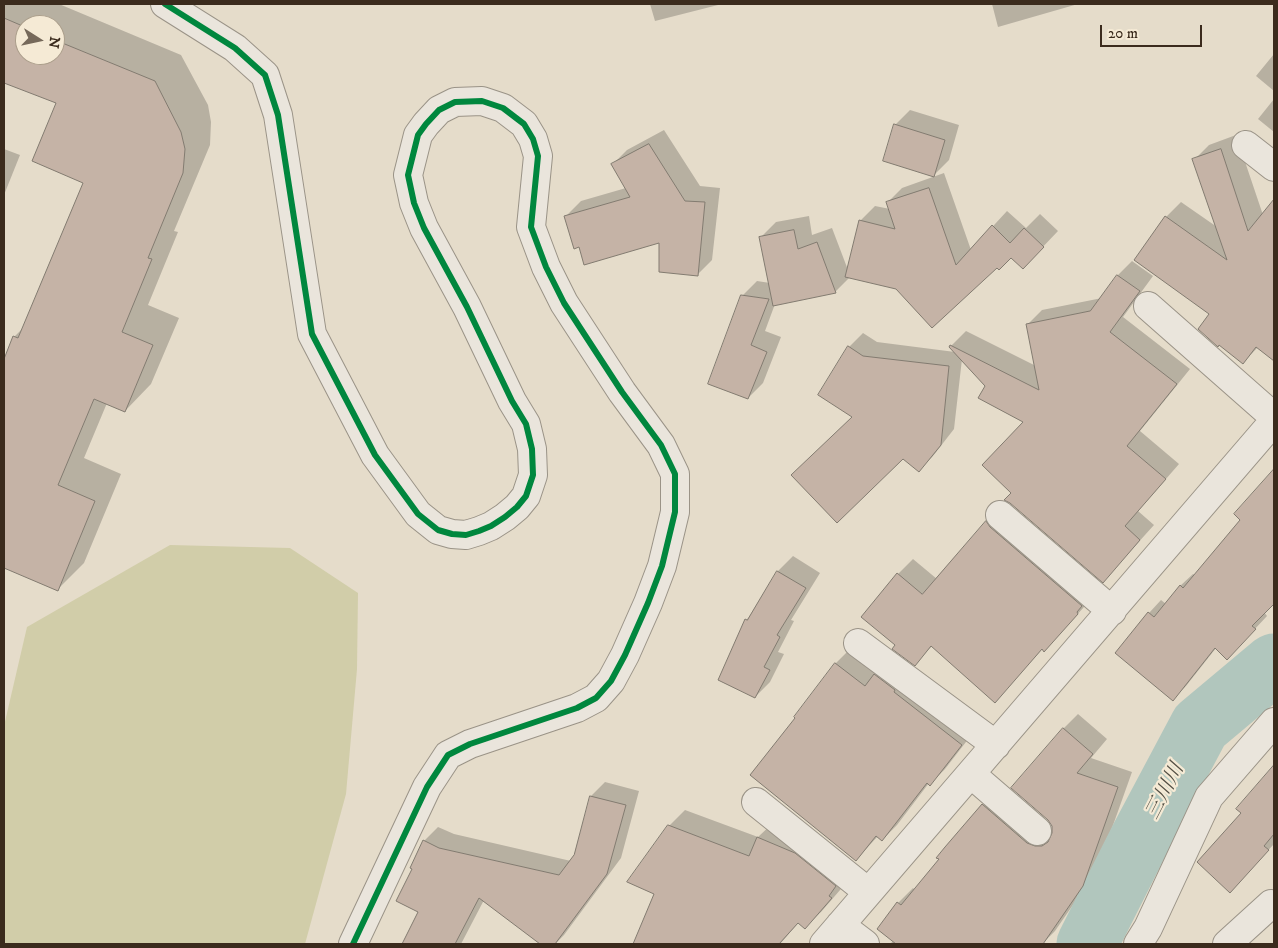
<!DOCTYPE html>
<html>
<head>
<meta charset="utf-8">
<style>
	body { margin:0 }
	#map { position:relative; width:1278px; height:948px; overflow:hidden; background:#e5dcca; font-family:"IM FELL DW Pica",serif }
	canvas { display:block }
	.frame { position:absolute; inset:0; border:5px solid #3b2b1d; pointer-events:none }
	.north { position:absolute; left:15px; top:15px; width:50px; height:50px; box-sizing:border-box; background:#f5ead5; border:1px solid #ab9e8b; border-radius:50%; rotate:100deg; font-size:14px; font-weight:700; line-height:20px; text-align:center; color:#3b2b1d }
	.north::after { content:''; display:block; margin:auto; width:18px; height:22px; background:#76695a; clip-path:polygon(50% 0,100% 100%,50% 72%,0 100%) }
	.scale { position:absolute; left:1100px; top:25px; width:102px; height:22px; box-sizing:border-box; border:2px solid #3b2b1d; border-top:0; padding-left:6px; font-size:15px; line-height:18px; white-space:nowrap; color:#3b2b1d; -webkit-text-stroke:4px #f5ead5; paint-order:stroke }
</style>
</head>
<body>
<div id="map">
<canvas width="1278" height="948"></canvas>
<div class="frame"></div>
<div class="north">N</div>
<div class="scale">20 m</div>
</div>
<script>
const ctx = document.querySelector('canvas').getContext('2d');
ctx.lineJoin = 'round';
function paint(path, color) { ctx.fillStyle = color; ctx.fill(path, 'evenodd'); }
function strokePath(path, color, width, dash) { ctx.strokeStyle = color; ctx.lineWidth = width; ctx.lineCap = dash ? 'butt' : 'round'; ctx.setLineDash(dash || []); ctx.stroke(path); }
function drawText(font, color, halo, rows, align = 'center') {
  ctx.font = font + ' "IM FELL DW Pica","Noto Serif JP",serif'; ctx.lineWidth = 4.5; ctx.setLineDash([]); ctx.textBaseline = 'middle'; ctx.strokeStyle = halo; ctx.fillStyle = color; for (const [text, x, y, turn = 0] of rows) {
    ctx.save(); ctx.translate(x, y); ctx.rotate((+turn || 0) * Math.PI / 180); ctx.textAlign = isNaN(turn) ? turn : align; if (halo) ctx.strokeText(text, 0, 0); ctx.fillText(text, 0, 0); ctx.restore();
  }
}
paint(new Path2D(`
	M170 545 290 548 358 593 357 669 346 794 305 944H4V726L27 627Z`), '#d1cda9');
paint(new Path2D(`
	M4 4H59L181 55 208 105 211 122 210 145 174 231 178 232 148 305 179 318 151 384 125 411 107 403 84 458 121 474 84 563 58 589 4 567V362L14 337 25 326 85 182 58 102 4 82ZM25 25H55V55H25Z
	M650 4H722L655 21Z
	M992 4H1078L998 27Z
	M1274 54V91L1256 76Z
	M1274 99V132L1258 119Z
	M910 110 959 125 949 160 934 175 895 125Z
	M664 130 700 186 720 188 712 260 697 275 661 241 580 246 566 216 581 201 626 188 612 165 627 150Z
	M1236 135 1263 215 1274 201V360L1258 347 1243 363 1211 314 1166 217 1181 202 1217 227 1194 160 1209 145Z
	M4 149 20 155 4 195Z
	M944 173 971 250 1007 211 1026 228 1040 214 1058 231 1038 252 1011 257 997 267 897 288 850 277 835 292 775 304 765 331 781 337 763 383 748 398 742 296 757 281 770 283 761 237 776 222 809 216 812 235 832 228 848 270 860 221 875 206 890 209 887 203 902 188Z
	M1132 261 1153 276 1123 317 1190 369 1140 431 1179 464 1138 511 1154 525 1117 566 1012 493 1025 422 986 386 962 359 954 429 933 456 919 470 853 417 849 347 863 333 877 342 955 352 950 347 966 331 1036 366 1027 325 1042 310 1102 298 1118 275Z
	M1274 471V602L1264 612 1267 616 1240 645 1216 648 1186 686 1173 699 1149 613 1161 600 1166 604 1180 586 1193 574 1195 575 1242 520 1236 514Z
	M1002 507 1092 598 1059 635 1044 650 1043 648 1009 686 995 701 932 646 915 664 897 644 898 574 913 559 937 579 987 522Z
	M793 556 820 573 791 620 794 621 778 652 784 654 770 682 755 697 746 620 753 614 778 571Z
	M850 649 976 729 945 769 930 784 929 783 897 825 882 840 878 836 856 860 797 718 835 664Z
	M1078 714 1107 739 1091 758 1132 772 1097 870 1055 931 1042 944H890L893 941 898 903 913 888 915 890 983 805 998 790 1050 832H1054L1063 729Z
	M1274 767V844L1230 891 1243 813 1238 809Z
	M605 782 639 791 621 858 564 935 555 944H542L484 900 461 944H408L404 942 419 912 414 868 424 841 438 827 454 834 571 861 575 855 591 796Z
	M685 810 758 837 774 822 847 882 821 912 805 927 799 922 780 944H651L637 938 656 893 669 826Z`), '#0003');
strokePath(new Path2D(`
	M1087 944 1141 837 1200 726 1274 664`), '#b1c6bd', 61);
const building = new Path2D(`
	M4 18 25 27V55H55V40L155 81 181 132 185 149 183 173 148 258 152 259 122 332 153 345 125 412 94 399 58 485 95 501 58 591 4 568V359L13 336 18 338 83 183 32 161 56 103 4 83Z
	M894 124 945 140 934 177 883 161Z
	M649 144 685 201 705 202 698 276 659 272V243L584 265 579 247 574 249 564 216 630 197 611 164Z
	M1221 149 1248 231 1274 199V361L1256 347 1243 364 1219 345 1218 347 1198 329 1209 314 1134 260 1165 216 1227 260 1192 159Z
	M929 188 956 265 992 225 1010 243 1024 228 1044 247 1023 269 1011 258 999 270 997 268 932 328 896 289 845 277 859 220 895 229 886 202Z
	M794 230 798 249 817 242 836 293 773 306 759 237Z
	M1117 275 1140 291 1110 332 1177 384 1127 446 1166 479 1125 526 1140 540 1103 583 1010 503 1004 500 1011 493 982 465 1023 422 978 398 985 386 949 347 950 345 1039 390 1026 324 1090 311Z
	M741 295 769 299 751 345 767 352 748 399 708 384Z
	M848 346 863 356 949 366 941 445 919 472 903 459 837 523 791 475 852 417 818 395Z
	M1274 469V604L1252 626 1256 629 1227 660 1215 648 1173 701 1115 653 1148 612 1154 617 1180 585 1183 588 1240 520 1234 514Z
	M986 521 990 527 1082 606 1077 612 1078 614 1044 652 1042 649 995 703 931 646 915 666 892 649 895 645 861 617 897 573 922 594Z
	M777 571 806 588 777 635 780 637 764 667 770 670 755 698 718 680 745 619 747 620Z
	M835 663 865 686 874 674 895 690 894 692 962 745 930 786 927 783 882 841 876 836 856 861 750 775 795 718 794 717Z
	M1063 728 1093 754 1077 773 1118 787 1083 886 1043 944H896L877 929 897 902 901 905 939 859 936 858 945 847 982 804 1027 843 1035 846H1042L1048 842 1052 833V826L1048 820 1011 788Z
	M1274 765V834L1264 846 1269 850 1230 893 1197 862 1241 813 1236 809Z
	M590 796 626 805 607 874 555 944H540L479 898 455 944H402L418 912 396 901 412 869 410 868 423 840 439 848 559 875 574 855Z
	M668 825 749 856 757 837 795 853 836 886 829 896 832 898 805 929 798 923 779 944H633L654 894 627 882Z`);
paint(building, '#c5b3a6');
strokePath(building, '#827b70', 1);
const minor = new Path2D(`
	M165 4 235 48 265 75 278 115 312 334 375 455 418 514 438 530 452 534 466 535 479 531 491 526 505 517 517 507 526 496 533 475 532 449 526 424 512 401 467 307 424 228 414 203 408 175 418 135 426 124 439 110 455 102 482 101 503 108 524 124 533 139 538 156 531 227 546 267 564 303 622 392 661 445 675 474V512L662 566 648 603 625 655 611 681 596 698 577 708 470 744 448 755 427 787 353 944
	M1246 145 1274 167
	M1148 306 1274 417
	M1000 515 1112 611
	M858 643 996 745
	M971 774 1037 831
	M756 802 868 892
	M840 925 865 944
	M824 944 1274 421
	M1138 944 1148 928 1209 797 1274 722
	M1227 944 1271 904`);
strokePath(minor, '#9a9387', 30);
strokePath(minor, '#eae5dc', 28);
strokePath(new Path2D(`
	M165 4 235 48 265 75 278 115 312 334 375 455 418 514 438 530 452 534 466 535 479 531 491 526 505 517 517 507 526 496 533 475 532 449 526 424 512 401 467 307 424 228 414 203 408 175 418 135 426 124 439 110 455 102 482 101 503 108 524 124 533 139 538 156 531 227 546 267 564 303 622 392 661 445 675 474V512L662 566 648 603 625 655 611 681 596 698 577 708 470 744 448 755 427 787 353 944`), '#00873e', 6);
drawText('italic 20px', '#534f44', '#f5ead5', [
	["三川川",1166,792,-63]
]);
</script>
</body>
</html>
